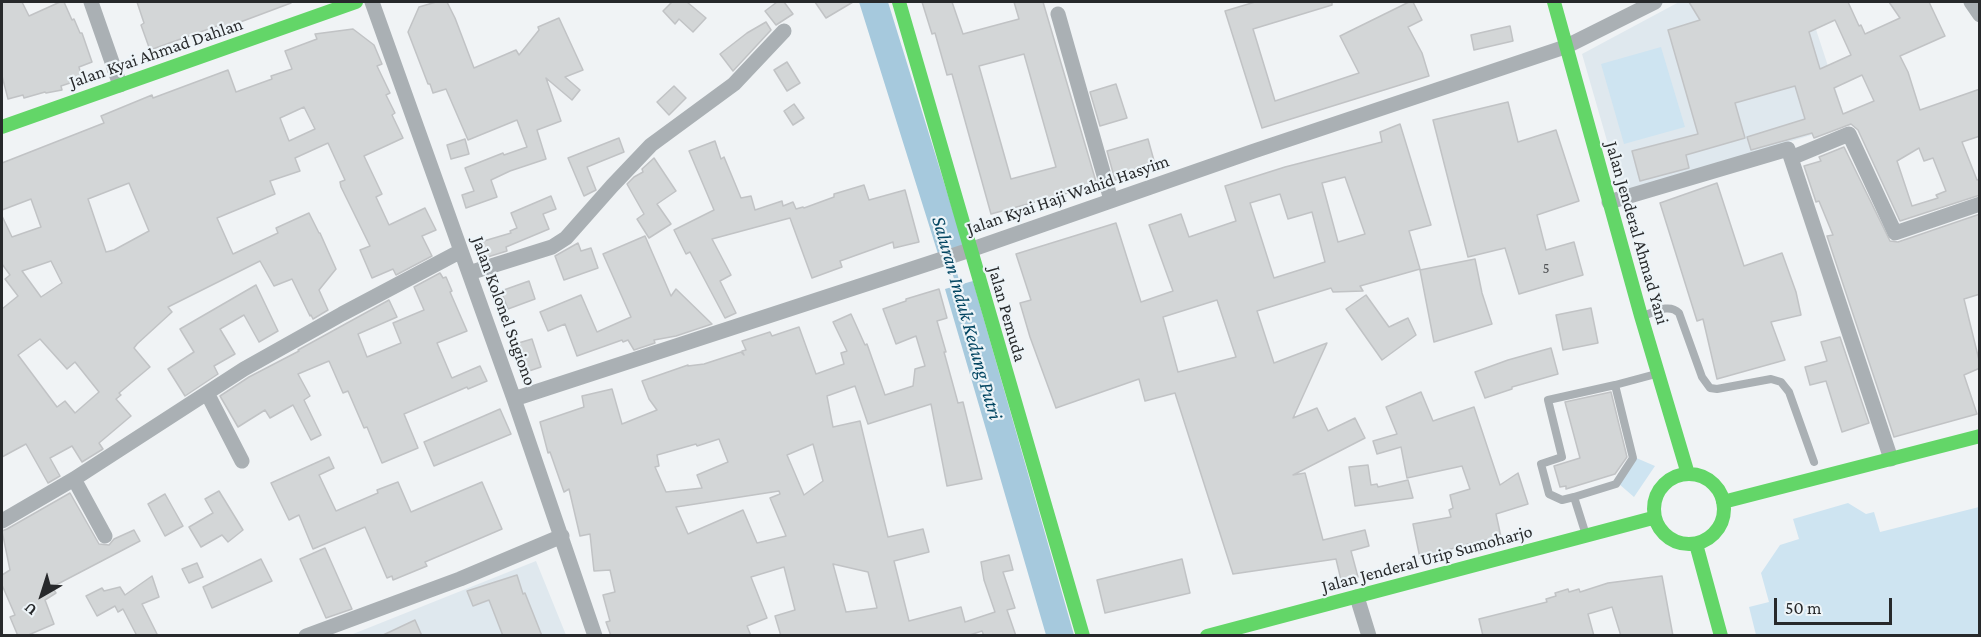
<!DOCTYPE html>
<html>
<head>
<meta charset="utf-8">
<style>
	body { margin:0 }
	#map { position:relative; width:1981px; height:637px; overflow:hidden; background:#f0f3f5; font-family:"Crimson Pro",serif }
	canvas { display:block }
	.frame { position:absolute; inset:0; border:3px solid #27292b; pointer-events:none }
	.north { position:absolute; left:12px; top:565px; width:60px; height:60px; -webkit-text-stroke:4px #edf4f8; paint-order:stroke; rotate:219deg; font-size:16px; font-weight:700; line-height:24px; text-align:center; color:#27292b }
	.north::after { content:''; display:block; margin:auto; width:21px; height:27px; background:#27292b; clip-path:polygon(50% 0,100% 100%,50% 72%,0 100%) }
	.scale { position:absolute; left:1774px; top:598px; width:118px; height:27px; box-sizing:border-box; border:3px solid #27292b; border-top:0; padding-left:8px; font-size:18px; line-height:21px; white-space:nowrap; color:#27292b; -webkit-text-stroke:4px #edf4f8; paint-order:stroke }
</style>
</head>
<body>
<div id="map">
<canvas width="1981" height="637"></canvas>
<div class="frame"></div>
<div class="north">U</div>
<div class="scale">50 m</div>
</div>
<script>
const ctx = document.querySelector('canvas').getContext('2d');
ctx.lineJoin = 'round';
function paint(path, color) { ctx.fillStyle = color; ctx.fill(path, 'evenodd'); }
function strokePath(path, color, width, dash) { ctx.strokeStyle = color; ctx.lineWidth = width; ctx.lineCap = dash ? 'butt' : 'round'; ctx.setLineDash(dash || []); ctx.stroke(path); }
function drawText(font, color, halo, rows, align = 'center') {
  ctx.font = font + ' "Crimson Pro",serif'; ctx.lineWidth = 4.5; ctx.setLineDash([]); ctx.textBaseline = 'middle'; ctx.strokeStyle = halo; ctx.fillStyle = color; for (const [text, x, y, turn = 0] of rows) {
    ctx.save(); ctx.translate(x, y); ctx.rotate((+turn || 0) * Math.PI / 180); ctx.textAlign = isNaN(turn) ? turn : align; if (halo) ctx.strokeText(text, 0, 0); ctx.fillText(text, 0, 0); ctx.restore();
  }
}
paint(new Path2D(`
	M1679 2H1807L1847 124 1622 193 1582 54Z
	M536 561 566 635 348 636Z`), '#dfe8ee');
paint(new Path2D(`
	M1661 47 1685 127 1624 144 1601 64Z
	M1634 457 1655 466 1634 497 1619 484Z
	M1848 503 1866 514 1874 512 1880 532 1979 507V635H1756L1749 607 1769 602 1761 573 1780 545 1799 539 1793 519Z`), '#cee4f1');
paint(new Path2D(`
	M859 2H888L965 250 939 257Z
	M973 281 1074 635H1046L945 289Z`), '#a6c9dd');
strokePath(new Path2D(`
	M950 260 960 289`), '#a6c9dd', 4.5);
const building = new Path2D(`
	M2 2H22L29 16 60 2H64L72 20 74 19 80 33H82L92 62 79 67 82 79 61 86 62 90 46 93 45 92 24 98 23 95 8 99 2 76Z
	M137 2H291V3L219 30 217 26 150 50 141 25 144 23Z
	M436 2H447L455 18 474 68 516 50 519 55 539 30 538 27 559 18 583 70 565 77 580 90 572 100 546 78 561 121 537 130 546 159 510 171 491 180 497 197 466 208 462 195 474 191 465 168 503 153 504 155 527 147 517 120 468 140 446 89 433 93 430 84H428L408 32 419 7Z
	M672 2H687L706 18 693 32 679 19 675 24 663 11Z
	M777 2H784L793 14 776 25 765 11Z
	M815 2H853L826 18Z
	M922 2H952L963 34 1019 19 1014 2H1043L1097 185 991 214 952 74 947 75 935 33 932 34ZM1024 54 1056 167 1011 179 979 66Z
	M1255 2H1332V5L1253 29 1275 101 1359 73 1340 36 1409 2H1413L1422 20 1408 27 1422 53 1429 76 1262 128 1225 11Z
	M1689 2H1848L1859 26 1861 25 1865 34 1900 18 1889 2H1929L1945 36 1900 56 1908 72 1920 110 1980 89V136L1962 142 1977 180 1980 179V195L1900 221 1858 130 1851 124 1814 138 1812 133 1751 150 1747 137 1805 119 1795 86 1735 103 1745 138 1686 155 1689 168 1640 181 1632 151 1698 134 1668 30 1700 20ZM1835 20 1851 55 1820 69 1809 32ZM1862 75 1874 101 1843 114 1834 88ZM1919 148 1924 161 1933 158 1946 191 1936 195 1938 198 1912 206 1897 161Z
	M766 22 771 30 733 71 720 54 747 33Z
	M1510 26 1513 41 1474 50 1471 35Z
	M353 29 374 45 382 64 377 66 390 93 386 95 395 113 392 115 403 138 364 156 382 194 376 197 389 225 425 208 436 230 422 236 432 256 396 275 393 269 372 278 360 250 370 246 341 187 340 182 345 180 328 143 295 158 300 171 270 181 275 194 217 218 233 254 278 233 276 228 309 213 319 233H320L336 269 319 290 328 310 313 319 311 315 310 316 292 279 274 286 260 261 168 307 172 312 137 344 134 348 150 367 119 393 121 395 116 399 131 416 99 443 103 449 82 462 72 446 50 458 60 476 48 483 26 444 2 457V309L18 296 5 279 10 275 2 264V216L12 237 41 227 31 199 2 210V163L104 123 101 116 152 95 153 98 228 70 236 92 272 79 271 76 292 69 285 51 317 39 315 34ZM304 107 315 129 289 141 280 118ZM129 183 149 231 114 250 106 252 88 199ZM51 261 62 283 41 297 22 271ZM40 339 67 369 75 362 99 392 75 413 65 401 57 407 18 355Z
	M787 62 800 83 787 91 774 70Z
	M1116 84 1127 118 1100 126 1090 92Z
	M674 86 686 98 669 115 657 102Z
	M1508 102 1518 142 1556 130 1579 201 1537 215 1546 250 1574 242 1583 275 1519 294 1505 248 1468 257 1433 120Z
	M794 104 804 118 793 125 784 111Z
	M1400 124 1431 225 1409 231 1420 269 1360 286 1363 291 1333 292 1331 288 1257 311 1274 363 1327 343 1293 418 1317 408 1328 431 1355 418 1365 438 1293 475 1305 473 1323 540 1365 530 1369 546 1351 551 1358 577 1341 580 1336 559 1233 574 1175 393 1145 401 1139 379 1056 408 1030 337 1020 303 1031 300 1016 254 1116 223 1141 302 1173 291 1149 225 1181 214 1189 237 1236 221 1225 186 1285 167 1382 142 1380 132ZM1345 177 1365 234 1338 242 1322 183ZM1280 194 1288 219 1312 212 1325 262 1274 278 1250 203ZM1217 300 1236 357 1178 372 1163 317Z
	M619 138 624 152 587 167 596 190 584 196 568 158Z
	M465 139 469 154 451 159 447 145Z
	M1148 139 1156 168 1115 180 1107 151Z
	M715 141 721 159 724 157 741 198 751 196 755 210 782 201 783 206 793 202 796 209 803 207 804 208 834 197V194L864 185 869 200 905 190 919 242 894 248 893 242 840 261 842 267 812 278 790 218 712 239 731 275 720 281 736 313 725 318 690 252 686 254 674 230 714 210 689 151Z
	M1844 147 1890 241 1898 242 1980 214V294L1964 299 1980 364V368L1964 375 1977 414 1894 437 1827 236 1833 235 1819 201 1816 202 1804 166 1821 161 1819 157Z
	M654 158 676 191 657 204 671 224 649 238 637 219 644 214 627 184 634 177 643 172 642 169Z
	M1717 183 1744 266 1782 253 1796 292 1801 315 1771 322 1785 360 1717 379 1703 319 1697 321 1660 203Z
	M551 196 556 209 543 214 549 229 506 247 507 251 481 259 477 243 511 233 510 231 517 228 511 213Z
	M645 236 671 296 676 289 712 324 676 336 654 340 655 343 634 350 628 340 623 342 622 340 577 356 565 324 548 331 540 312 581 295 597 332 631 317 603 254Z
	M578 243 581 251 591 248 598 268 564 280 555 256Z
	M1475 259 1482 293 1492 324 1434 342 1420 270Z
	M440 273 443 278 446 277 452 291 450 292 467 331 437 343 451 376 452 378 480 366 487 381 468 389 467 387 404 414 418 448 382 463 367 427 364 428 348 391 343 393 329 361 298 374 310 396 304 400 321 435 311 440 293 405 270 418 265 410 238 427 220 396 249 377 299 351 298 350 389 300 397 317 358 334 367 357 401 343 393 323 424 310 414 287Z
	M529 281 535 299 508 309 501 291Z
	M256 285 278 331 259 342 244 315 220 329 235 354 214 366 218 374 185 396 168 369 194 352 180 329Z
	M939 289 947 318 937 321 946 352H944L958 403 963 402 982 479 947 486 931 404 868 424 855 386 827 396 833 427 860 421 888 537 923 529 929 552 894 561 909 621 961 607 965 622 995 612 984 580 981 562 1009 555 1013 570 1003 572 1015 608 1007 610 1016 636H984L982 631 967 636H781L775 616 795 610 784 567 751 577 767 618 747 626 751 636H611L606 622 610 621 603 595 615 592 610 570 594 571 590 534 580 536 569 489 564 492 550 452 548 453 540 422 584 407 582 396 612 389 622 424 657 410 649 399 642 381 688 365V366L704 364 741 352 744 355 742 351 746 350 742 341 770 332 772 336 799 327 816 374 844 364 841 353 847 351 833 322 851 314 865 345 867 344 885 395 913 386 915 369 925 366 916 336 896 344 883 309 906 301V299ZM719 439 728 462 697 475 702 488 666 492 655 467 659 466 657 455 696 444 697 446ZM813 444 823 481 804 495 787 455ZM779 491 780 494 770 498 786 536 757 543 743 510 688 534 676 507ZM833 564 868 572 877 608 846 612Z
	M1366 295 1389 327 1408 318 1416 335 1382 360 1346 309Z
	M1591 308 1598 343 1563 350 1556 315Z
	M1840 337 1869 423 1842 432 1826 381 1810 385 1805 367 1827 361 1821 342Z
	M532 339 541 367 523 373 515 344Z
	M1551 348 1558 374 1512 387V389L1485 398 1475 372 1508 360Z
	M1421 392 1433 421 1474 407 1500 485 1518 473 1528 504 1496 514 1501 537 1468 544 1420 558 1413 524 1451 517 1449 510 1453 508 1450 495 1470 489 1462 466 1407 478 1401 447 1377 454 1373 441 1397 434 1386 407Z
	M1611 392 1627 457 1615 474 1566 489V486L1560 487 1554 466 1580 458 1565 402Z
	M500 409 511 434 434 466 424 442Z
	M329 457 334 468 319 475 336 511 378 493 377 490 398 482 411 512 482 482 502 529 425 562 427 566 393 580 392 576 387 578 365 527 313 549 299 515 289 520 271 483Z
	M1368 465 1371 485 1377 484 1378 487 1408 480 1413 498 1355 506 1349 467Z
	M219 491 243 530 228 542 222 535 201 547 189 527 213 513 205 499Z
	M70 493 99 544 109 545 114 539 134 530 140 541 52 587 56 593 45 600 54 624 26 636H18L10 617 15 615 2 585V575L10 570 2 531 7 529Z
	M165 494 183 526 165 536 148 504Z
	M325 548 352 609 326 618 300 559Z
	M261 559 272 581 212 608 203 587Z
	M1182 559 1190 593 1105 613 1097 580Z
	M197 563 203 577 189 583 182 569Z
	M517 575 523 594 525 593 542 636H503L489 600 473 606 467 591Z
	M152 576 159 597 142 604 158 636H137L123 609 118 612 115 606 97 616 86 596 102 588 104 591 120 587 125 595Z
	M1662 576 1673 636H1621L1612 607 1588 614 1594 636H1483L1479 619 1547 602 1546 599 1556 596 1555 593 1568 589 1569 592 1579 589 1580 592 1608 583Z
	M415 620 422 636H381Z`);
paint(building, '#d3d6d7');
strokePath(building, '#c1c3c5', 1.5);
strokePath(new Path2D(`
	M1643 316C1655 312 1669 303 1679 313L1702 377 1710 388 1717 389 1771 379 1781 382 1789 392 1814 462
	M1574 497 1562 500 1549 494 1541 464 1562 457 1548 400 1615 385
	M1586 535 1574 497 1616 484 1633 458 1615 385 1656 374`), '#aab0b4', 8);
strokePath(new Path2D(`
	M91 2 120 85
	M372 2 514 399 595 636
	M1971 2 1980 15
	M1058 14 1111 200
	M1791 158 1849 134 1895 233 1980 204
	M1609 202 1788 149 1891 459
	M469 273 552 247 566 238 612 186 651 145 734 84 784 31
	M207 393 242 461
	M514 399 970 250 1254 151 1565 47 1655 2
	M74 479 105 536
	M2 521 74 479 244 369 342 314 461 251
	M1357 597 1369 636
	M306 636 460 579 562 536`), '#aab0b4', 15);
strokePath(new Path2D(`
	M899 2 1083 636
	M1554 2 1641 316 1688 474
	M2 127 356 2
	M1654 509a35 35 0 1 1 70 0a35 35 0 1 1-70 0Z
	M1723 502 1980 436
	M1696 544 1721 636
	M1207 636 1649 519H1655`), '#63d668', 14);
drawText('15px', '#525456', null, [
	["5",1546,268]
]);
drawText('18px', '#27292b', '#edf4f8', [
	["Jalan Kyai Ahmad Dahlan",156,53,-19],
	["Jalan Kyai Haji Wahid Hasyim",1068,195,-19],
	["Jalan Jenderal Ahmad Yani",1637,233,74],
	["Jalan Kolonel Sugiono",504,311,70],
	["Jalan Pemuda",1007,314,74],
	["Jalan Jenderal Urip Sumoharjo",1427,559,-15]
]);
drawText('italic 20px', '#024561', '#edf4f8', [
	["Saluran Induk Kedung Putri",967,318,74]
]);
</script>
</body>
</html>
